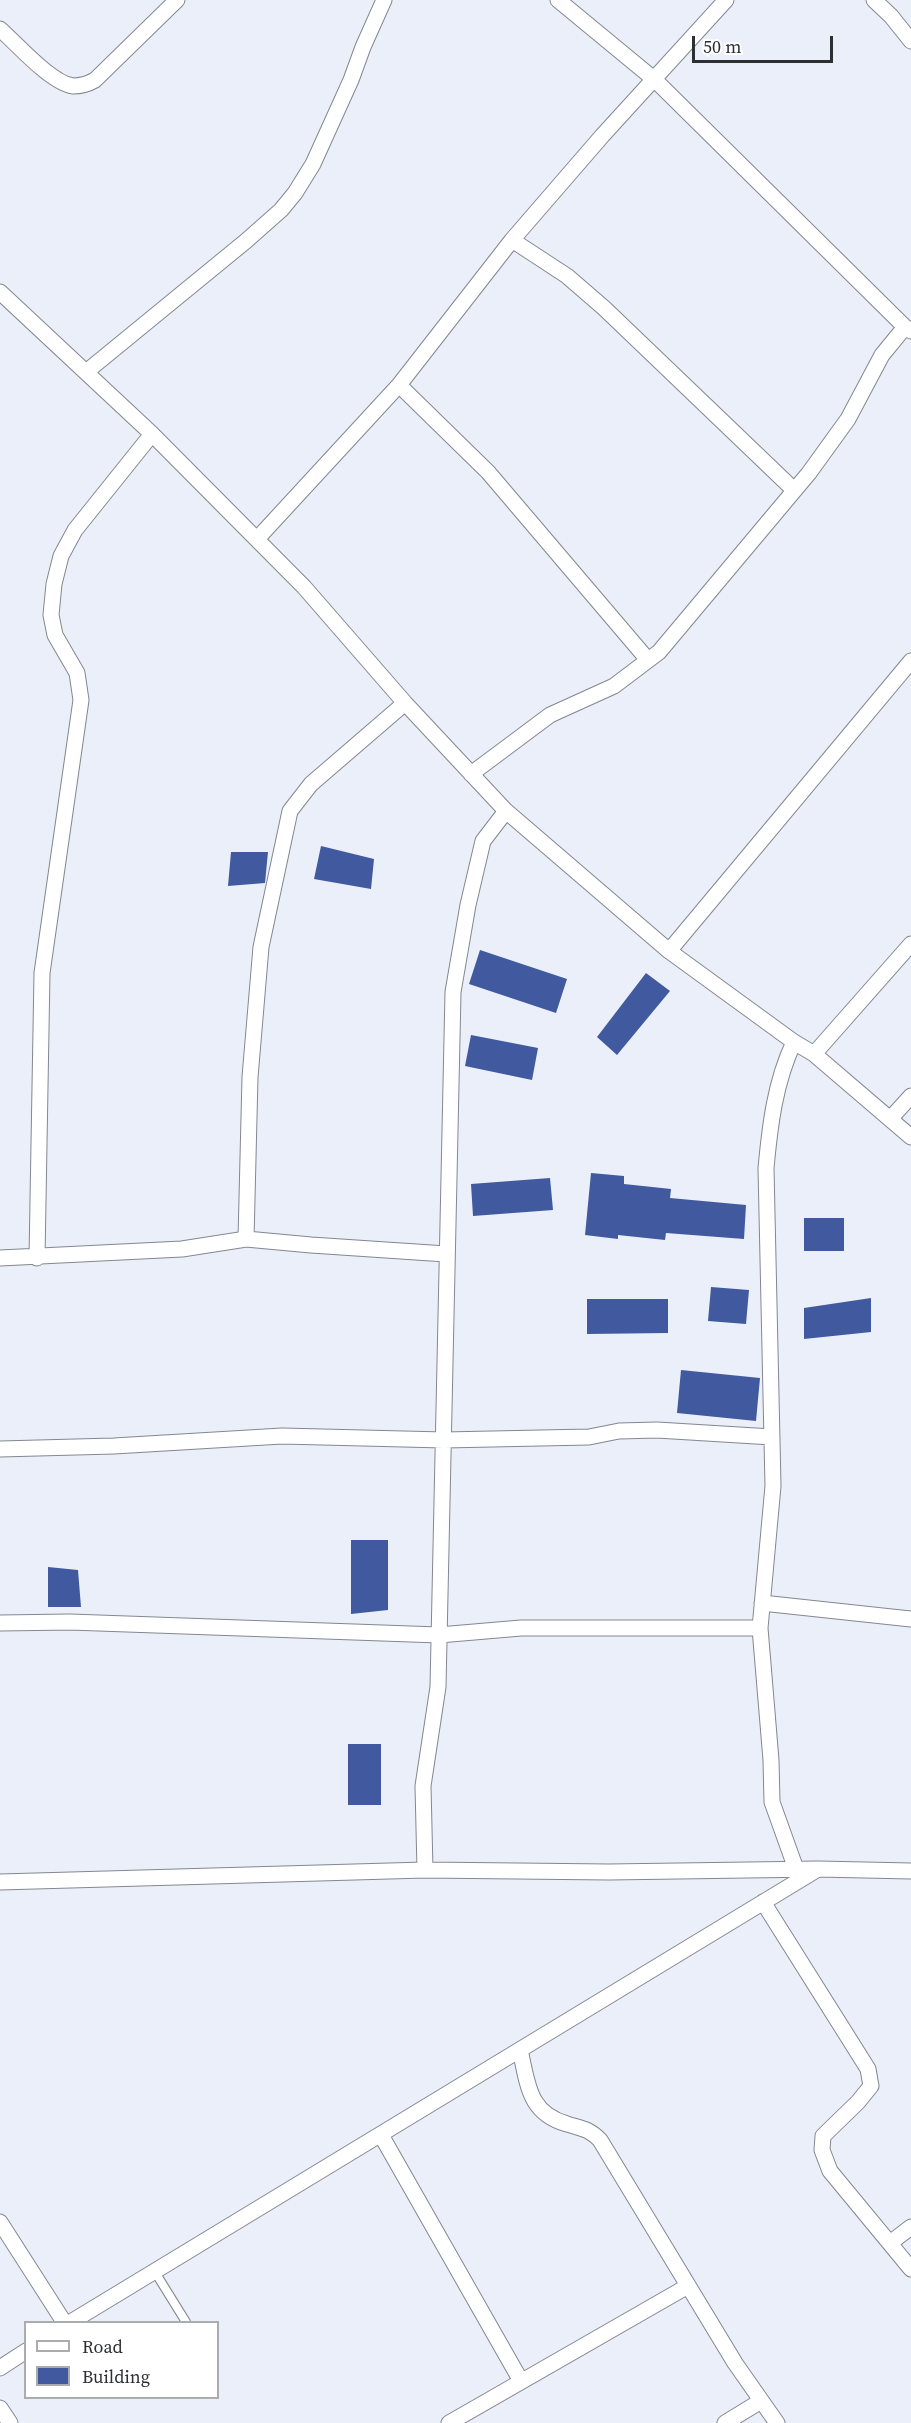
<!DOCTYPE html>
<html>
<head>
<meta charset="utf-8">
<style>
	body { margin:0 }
	#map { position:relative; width:911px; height:2423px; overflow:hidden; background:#ebeff9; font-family:"Source Serif 4",serif }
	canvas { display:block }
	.legend { position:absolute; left:24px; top:2321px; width:195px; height:78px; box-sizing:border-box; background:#fff; border:2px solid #abacad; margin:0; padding:8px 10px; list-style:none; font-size:18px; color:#2e2f33 }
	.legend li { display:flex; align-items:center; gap:12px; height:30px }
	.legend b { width:30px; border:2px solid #abacad }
	.scale { position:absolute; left:692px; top:36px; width:141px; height:27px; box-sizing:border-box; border:3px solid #2e2f33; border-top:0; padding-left:8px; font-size:18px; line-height:21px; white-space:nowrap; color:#2e2f33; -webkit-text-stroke:4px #fff; paint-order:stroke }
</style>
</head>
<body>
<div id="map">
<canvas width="911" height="2423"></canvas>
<ul class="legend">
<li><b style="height:8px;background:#fff"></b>Road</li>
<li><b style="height:16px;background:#40599f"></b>Building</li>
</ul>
<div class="scale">50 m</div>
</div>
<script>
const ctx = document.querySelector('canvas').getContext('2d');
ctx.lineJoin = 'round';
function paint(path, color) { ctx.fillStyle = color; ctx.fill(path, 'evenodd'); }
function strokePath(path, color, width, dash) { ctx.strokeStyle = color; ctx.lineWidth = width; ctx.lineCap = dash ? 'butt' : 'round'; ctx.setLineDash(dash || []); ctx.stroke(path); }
paint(new Path2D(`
	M321 846 374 859 371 889 314 879Z
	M231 852H268L265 883 228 886Z
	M480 950 567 979 556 1013 469 984Z
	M646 973 670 991 617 1055 597 1037Z
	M471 1035 538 1048 532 1080 465 1066Z
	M591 1173 624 1176V1184L671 1189 670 1198 746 1205 744 1239 666 1233 665 1240 618 1235V1239L585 1235Z
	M550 1178 553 1210 473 1216 471 1184Z
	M804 1218H844V1251H804Z
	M711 1287 749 1290 746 1324 708 1321Z
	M871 1298V1332L804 1339V1308Z
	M587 1299H668V1333L587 1334Z
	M681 1370 760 1378 756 1421 677 1413Z
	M351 1540H388V1610L351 1614Z
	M48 1567 78 1570 81 1607H48Z
	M348 1744H381V1805H348Z`), '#40599f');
const lane = new Path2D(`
	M155 2272 186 2322`);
const street = new Path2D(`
	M558 0 655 80 905 327
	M874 0 891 16 911 41
	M0 29C17 44 51 83 73 86 82 86 88 84 95 80L177 0
	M512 240 567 276 604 308 794 490
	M0 292 152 434 304 587 405 703 506 811 669 951 794 1042 814 1054 911 1137
	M86 372 246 241 281 210 295 193 313 164 351 80 363 47 384 0
	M399 385 488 472 648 660
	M257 539 399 385 512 240 602 136 726 0
	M471 774 550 715 614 686 659 652 809 473 848 419 882 355 905 327 911 331
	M669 951 911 661
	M794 1042C775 1082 770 1125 766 1168L773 1486 760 1628 771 1760 772 1802 796 1869
	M814 1054 911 944
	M890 1119 911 1096
	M246 1239 250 1077 261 947 290 811 311 784 405 703
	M0 1258 182 1249 246 1239 311 1245 446 1254
	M37 1258 42 973 81 700 77 673 55 635 51 615 54 584 61 556 75 530 152 434
	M0 1449 114 1446 282 1436 444 1440 589 1437 619 1431 657 1430 772 1437
	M762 1603 911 1619
	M0 1623 70 1622 439 1635 521 1628H760
	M425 1870 423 1786 438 1687 453 992 468 905 483 841 506 811
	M0 1882 425 1870 609 1872 818 1869 911 1871
	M763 1902 868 2069 871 2086 858 2102 823 2136 822 2150 830 2171 911 2269
	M520 2050C528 2084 528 2113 567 2124 582 2129 588 2128 600 2140L735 2363 777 2423
	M381 2135 521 2381
	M0 2222 64 2322
	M890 2243 911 2227
	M71 2322 818 1869
	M0 2368 26 2351
	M0 2408 10 2423
	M449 2423 688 2286
	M725 2423 761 2401`);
strokePath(lane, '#83878f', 10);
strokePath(street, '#83878f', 17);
strokePath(lane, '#fff', 8);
strokePath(street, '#fff', 15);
</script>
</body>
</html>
